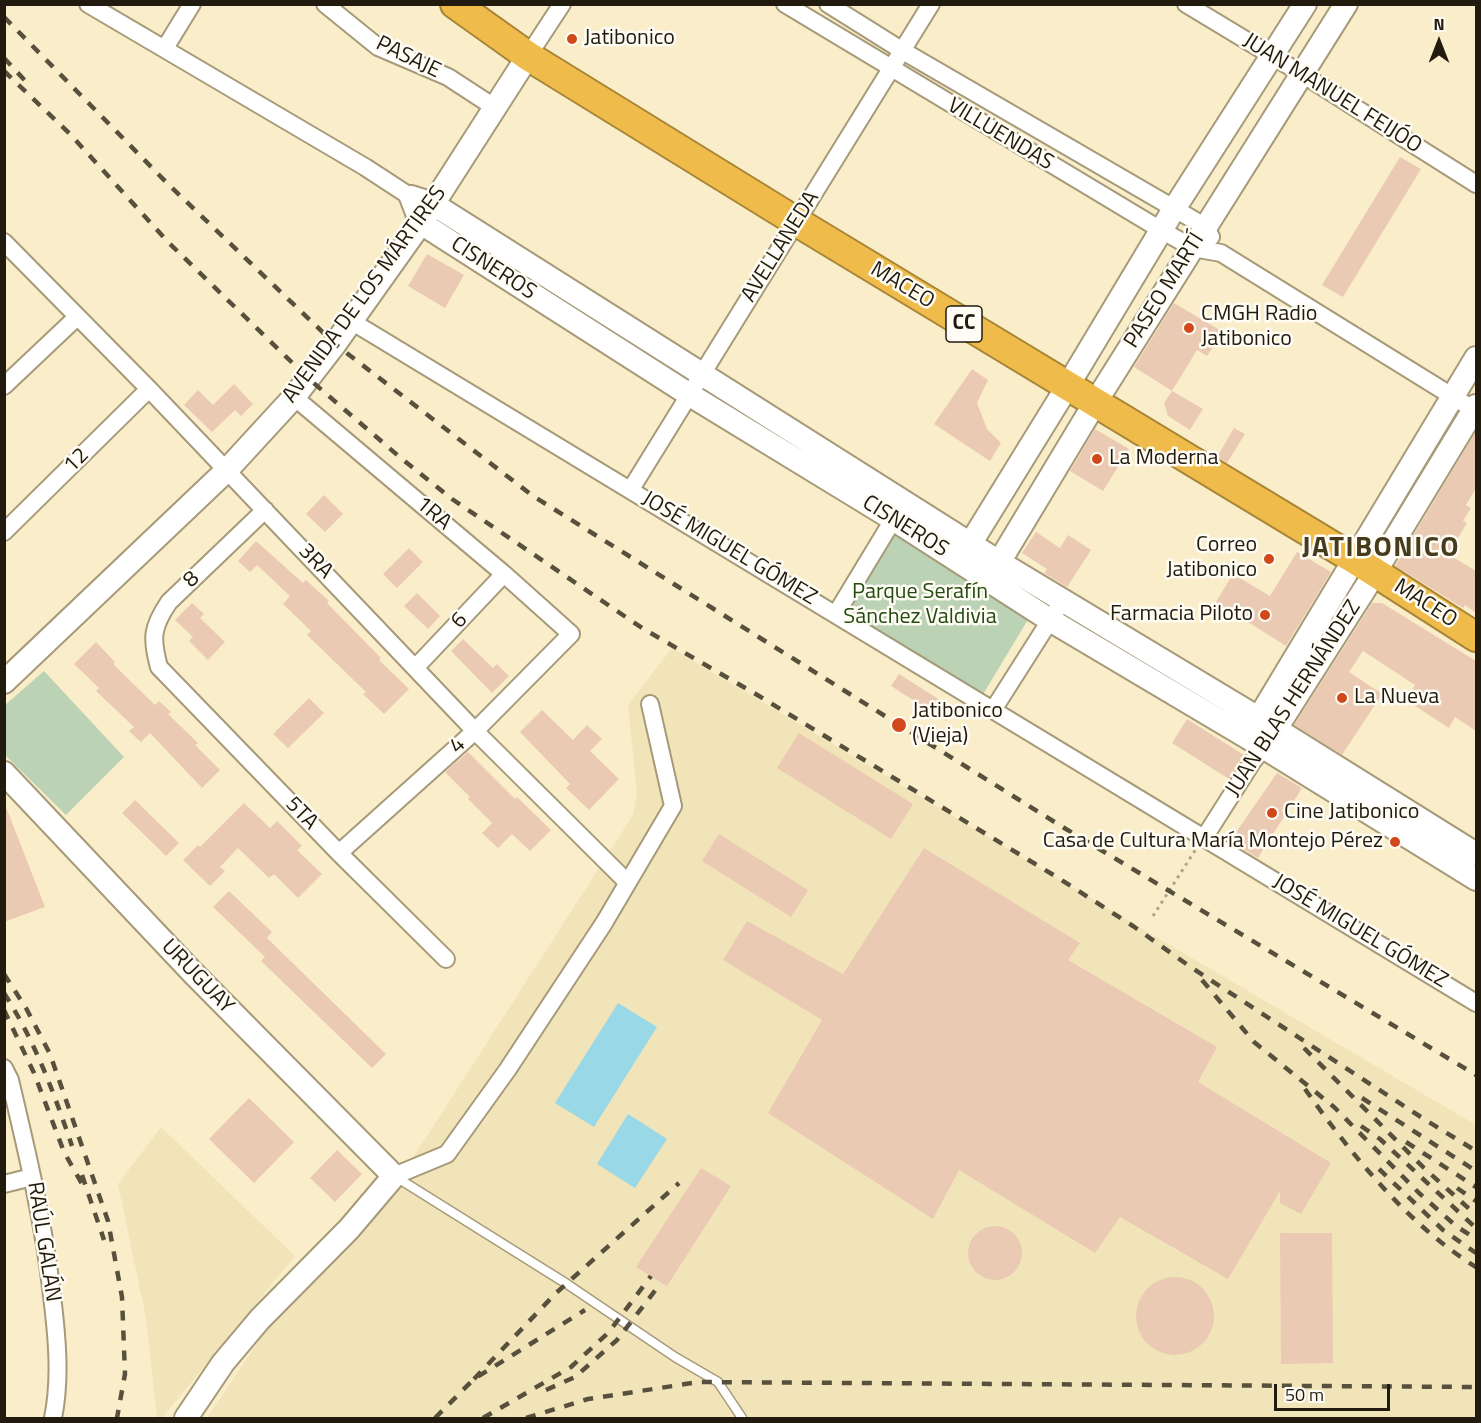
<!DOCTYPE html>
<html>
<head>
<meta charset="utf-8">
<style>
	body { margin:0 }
	#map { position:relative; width:1481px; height:1423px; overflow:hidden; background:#faeeca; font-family:"Titillium Web",sans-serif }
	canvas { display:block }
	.frame { position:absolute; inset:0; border:6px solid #201b0e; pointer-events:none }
	.north { position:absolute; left:1409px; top:12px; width:60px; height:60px; -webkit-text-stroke:4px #fefcf4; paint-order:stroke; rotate:0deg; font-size:16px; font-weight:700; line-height:24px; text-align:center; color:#201b0e }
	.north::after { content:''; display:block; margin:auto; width:21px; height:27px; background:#201b0e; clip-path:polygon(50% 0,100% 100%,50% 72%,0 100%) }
	.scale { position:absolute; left:1274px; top:1384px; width:116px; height:27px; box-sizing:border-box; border:3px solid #201b0e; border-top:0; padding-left:8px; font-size:18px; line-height:21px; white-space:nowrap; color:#201b0e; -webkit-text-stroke:4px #fefcf4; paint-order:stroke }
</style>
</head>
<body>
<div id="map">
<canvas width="1481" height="1423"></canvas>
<div class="frame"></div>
<div class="north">N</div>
<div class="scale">50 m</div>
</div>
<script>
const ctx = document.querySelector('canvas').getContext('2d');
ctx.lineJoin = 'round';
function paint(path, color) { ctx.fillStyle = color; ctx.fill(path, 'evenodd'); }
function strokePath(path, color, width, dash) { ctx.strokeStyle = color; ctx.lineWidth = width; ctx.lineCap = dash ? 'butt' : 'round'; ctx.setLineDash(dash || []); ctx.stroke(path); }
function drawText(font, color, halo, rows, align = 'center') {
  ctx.font = font + ' "Titillium Web",sans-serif'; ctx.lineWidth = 5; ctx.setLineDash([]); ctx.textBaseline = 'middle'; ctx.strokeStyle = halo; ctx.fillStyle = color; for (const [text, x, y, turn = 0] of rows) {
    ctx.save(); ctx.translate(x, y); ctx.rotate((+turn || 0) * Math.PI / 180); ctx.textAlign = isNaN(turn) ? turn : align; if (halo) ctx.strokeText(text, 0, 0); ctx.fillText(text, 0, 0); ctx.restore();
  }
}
paint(new Path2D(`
	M672 648 1117 914 1476 1125V1418H207L308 1267 400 1178 633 815 637 794 628 705Z
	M161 1127 295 1256 162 1418H157L146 1318 118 1184Z`), '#f2e4b9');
paint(new Path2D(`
	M894 535 1029 618 982 696 843 614Z
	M44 671 124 757 66 815 5 755V705Z`), '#bcd2b4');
paint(new Path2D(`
	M618 1003 657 1027 594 1127 555 1103Z
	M628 1114 667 1139 635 1188 597 1164Z`), '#99d8e6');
paint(new Path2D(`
	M1400 157 1421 169 1343 297 1322 285Z
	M427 254 464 275 445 308 408 286Z
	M1174 303 1223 332 1207 356 1197 350 1172 391 1134 367Z
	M972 369 988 380 977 403 987 429 1001 443 990 461 934 424Z
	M234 384 253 404 241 416 235 410 212 432 184 405 198 390 213 405Z
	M1172 391 1203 409 1190 430 1168 416 1164 403Z
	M1234 428 1245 434 1227 463 1217 457Z
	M1095 429 1129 449 1103 491 1070 471Z
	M1476 431V488L1466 505 1471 508 1463 521 1467 523 1448 554 1476 571V613L1465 605 1463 608 1395 566Z
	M324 495 343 514 325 532 306 514Z
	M1036 532 1060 548 1068 535 1091 550 1067 587 1044 573 1047 569 1022 553Z
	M256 541 303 583 306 580 329 601 327 603 381 658 379 660 409 689 384 714 363 694 366 692 307 635 311 631 283 604 290 596 257 565 250 572 238 561Z
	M409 548 423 562 397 588 383 574Z
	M1297 552 1331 572 1286 646 1216 602 1233 574 1270 596Z
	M417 593 440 616 428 629 404 606Z
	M192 603 204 614 200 618 225 642 208 660 189 641 193 637 175 620Z
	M1372 603H1382L1476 661V731L1455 717 1449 728 1406 700 1415 685 1363 651 1349 672 1382 694 1342 755 1294 725Z
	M463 639 493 668 497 664 509 676 492 693 451 651Z
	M96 642 115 662 113 664 155 705 159 701 171 712 168 714 198 743 195 745 220 770 202 788 150 733 141 742 129 731 134 727 96 691 99 688 74 664Z
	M899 674 954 709 946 721 891 686Z
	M309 698 324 713 288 748 273 734Z
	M542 710 573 740 587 725 602 739 590 751 619 779 589 810 566 788 570 784 520 732Z
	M1187 719 1244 755 1229 779 1172 743Z
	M799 733 913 804 891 839 777 768Z
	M468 752 515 799 517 797 551 830 530 851 512 834 498 848 482 833 492 823 468 799 470 797 445 772Z
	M1277 773 1302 788 1258 858 1230 841Z
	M135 800 179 843 166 856 122 813Z
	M4 802 45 907 4 922Z
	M244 803 270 828 277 821 302 846 297 850 322 874 298 898 274 874 269 878 238 848 220 867 225 871 210 886 183 860 198 845 200 847Z
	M719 834 808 890 791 917 702 861Z
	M924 848 1080 943 1068 960 1217 1047 1198 1082 1331 1163 1301 1214 1280 1203V1191L1228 1279 1120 1217 1095 1253 959 1170 933 1219 768 1113 822 1020 723 960 747 921 843 974Z
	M229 891 272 932 267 938 386 1054 372 1068 261 961 265 957 213 907Z
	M249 1098 294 1142 254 1183 209 1139Z
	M337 1150 362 1174 335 1202 310 1178Z
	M701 1168 731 1186 667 1286 636 1267Z
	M968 1253a27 27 0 1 1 54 0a27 27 0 1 1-54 0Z
	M1280 1233H1332L1333 1363 1281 1364Z
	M1136 1316a39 39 0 1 1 78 0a39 39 0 1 1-78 0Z`), '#eacab2');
const lane = new Path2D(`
	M396 1177 567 1284 675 1357 718 1382 742 1418`);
const street = new Path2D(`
	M88 4 365 167 411 197
	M325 4 378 47 448 77 494 107
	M785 4 1161 230 1193 248 1221 253 1476 411
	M828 4 903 51 1206 227 1211 237
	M1186 4 1302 74 1476 184
	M165 48 192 4
	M528 56 562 4
	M4 242 149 389 475 731 627 882
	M351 321 1476 1003
	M4 386 77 317
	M294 397 504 574 571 634 475 731 339 853
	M631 489 931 4
	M265 510 169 602C152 627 151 638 159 667L339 853 446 959
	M4 532 149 389
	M836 614 899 510
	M416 667 504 574
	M993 710 1063 600
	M1204 838 1253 761 1264 747
	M4 1068 10 1080C27 1152 44 1223 52 1296 57 1336 61 1379 53 1418
	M394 1176 447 1154 508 1069 604 923 673 806 650 704
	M4 1184 32 1177`);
const secondary = new Path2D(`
	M411 197 421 223 690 395 893 519 1050 620 1247 737 1476 879
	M411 197 433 204 999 562 1258 718 1476 854
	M964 554 1067 387 1174 209 1305 4
	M992 574 1095 403 1346 4
	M4 682 226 471 294 397 335 344 421 223 528 56
	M1251 731 1476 358
	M1268 741 1366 587 1476 406
	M4 773 193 973 394 1176 349 1229 260 1319 223 1363 186 1418`);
const highway = new Path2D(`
	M455 4 528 56 797 222 1354 559 1476 637`);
strokePath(lane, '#a69a79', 11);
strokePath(street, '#a69a79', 20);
strokePath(secondary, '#a69a79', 26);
strokePath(highway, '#a78436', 32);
strokePath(new Path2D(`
	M1153 916 1196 849`), '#afa589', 3, [3, 4.5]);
strokePath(lane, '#fff', 8);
strokePath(street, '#fff', 16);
strokePath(secondary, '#fff', 22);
strokePath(highway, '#efbc4b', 28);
strokePath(new Path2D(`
	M4 17 168 184 335 344 533 496 1061 826 1476 1075
	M4 58 30 86
	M4 71 70 134 168 242 309 379 402 459 452 499 642 628 759 696 1060 879 1133 926 1192 968 1424 1119 1476 1151
	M4 974 26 1008 50 1054 108 1221 122 1297 125 1374 117 1418
	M1202 980 1254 1042 1334 1107 1419 1193 1456 1226 1476 1239
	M4 993C35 1041 54 1093 72 1146
	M4 1010 34 1073 64 1152 82 1184
	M1304 1048 1424 1168 1476 1215
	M1305 1089C1351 1154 1408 1225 1476 1267
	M1362 1098 1476 1171
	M1361 1126 1380 1139 1476 1228
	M1406 1142 1476 1187
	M1379 1169 1443 1230 1476 1253
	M82 1175 104 1240
	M1457 1188 1476 1201
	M474 1379 556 1293 679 1183
	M546 1390 575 1377 617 1340 661 1283
	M435 1418 474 1379 585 1310
	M483 1418 571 1367 609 1332 651 1276
	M526 1418 588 1399 699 1382 1476 1387`), '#57503d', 4.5, [10, 10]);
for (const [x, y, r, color] of [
	[572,39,6,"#d1491b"],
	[1189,328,6,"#d1491b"],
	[1097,459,6,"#d1491b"],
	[1269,559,6,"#d1491b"],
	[1265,615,6,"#d1491b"],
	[1342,698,6,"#d1491b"],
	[899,725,8,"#d1491b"],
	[1272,813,6,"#d1491b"],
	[1395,842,6,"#d1491b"]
]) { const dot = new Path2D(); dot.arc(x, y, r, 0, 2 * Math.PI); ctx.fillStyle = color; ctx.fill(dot); strokePath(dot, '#fefcf4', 2); }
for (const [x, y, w] of [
	[964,324,36]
]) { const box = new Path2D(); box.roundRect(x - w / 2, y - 18, w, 36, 4.5); ctx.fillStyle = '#fefcf4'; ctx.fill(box); strokePath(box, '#201b0e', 1.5); }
drawText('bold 21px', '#201b0e', null, [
	["CC",964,324]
]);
drawText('22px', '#201b0e', '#fefcf4', [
	["Jatibonico",584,39],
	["CMGH Radio",1201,315],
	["Jatibonico",1201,340],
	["La Moderna",1109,459],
	["Correo",1257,546,"right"],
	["Jatibonico",1257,571,"right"],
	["Farmacia Piloto",1253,615,"right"],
	["La Nueva",1354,698],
	["Jatibonico",912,712],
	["(Vieja)",912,737],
	["Cine Jatibonico",1284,813],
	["Casa de Cultura María Montejo Pérez",1383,842,"right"]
], 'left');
drawText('22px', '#201b0e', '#fefcf4', [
	["PASAJE",408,58,26],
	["JUAN MANUEL FEIJÓO",1332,94,32],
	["VILLUENDAS",1000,135,31],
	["AVELLANEDA",781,247,-58],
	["CISNEROS",493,269,33],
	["MACEO",902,286,31],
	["PASEO MARTÍ",1165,291,-58],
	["AVENIDA DE LOS MÁRTIRES",365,295,-54],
	["12",77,461,-45],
	["1RA",433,514,40],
	["CISNEROS",905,527,32],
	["JOSÉ MIGUEL GÓMEZ",729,549,31],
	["3RA",315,562,46],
	["8",192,580,-44],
	["MACEO",1425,604,33],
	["6",460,621,-46],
	["JUAN BLAS HERNÁNDEZ",1294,699,-57],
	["4",458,746,-42],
	["5TA",301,814,46],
	["JOSÉ MIGUEL GÓMEZ",1360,932,31],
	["URUGUAY",197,977,46],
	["RAÚL GALÁN",43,1242,81]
]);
drawText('22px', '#234a10', '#fefcf4', [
	["Parque Serafín",920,593],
	["Sánchez Valdivia",920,618]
]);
ctx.letterSpacing = '1.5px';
drawText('bold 28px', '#463c1d', '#fefcf4', [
	["JATIBONICO",1381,549]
]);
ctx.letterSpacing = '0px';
</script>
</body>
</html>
